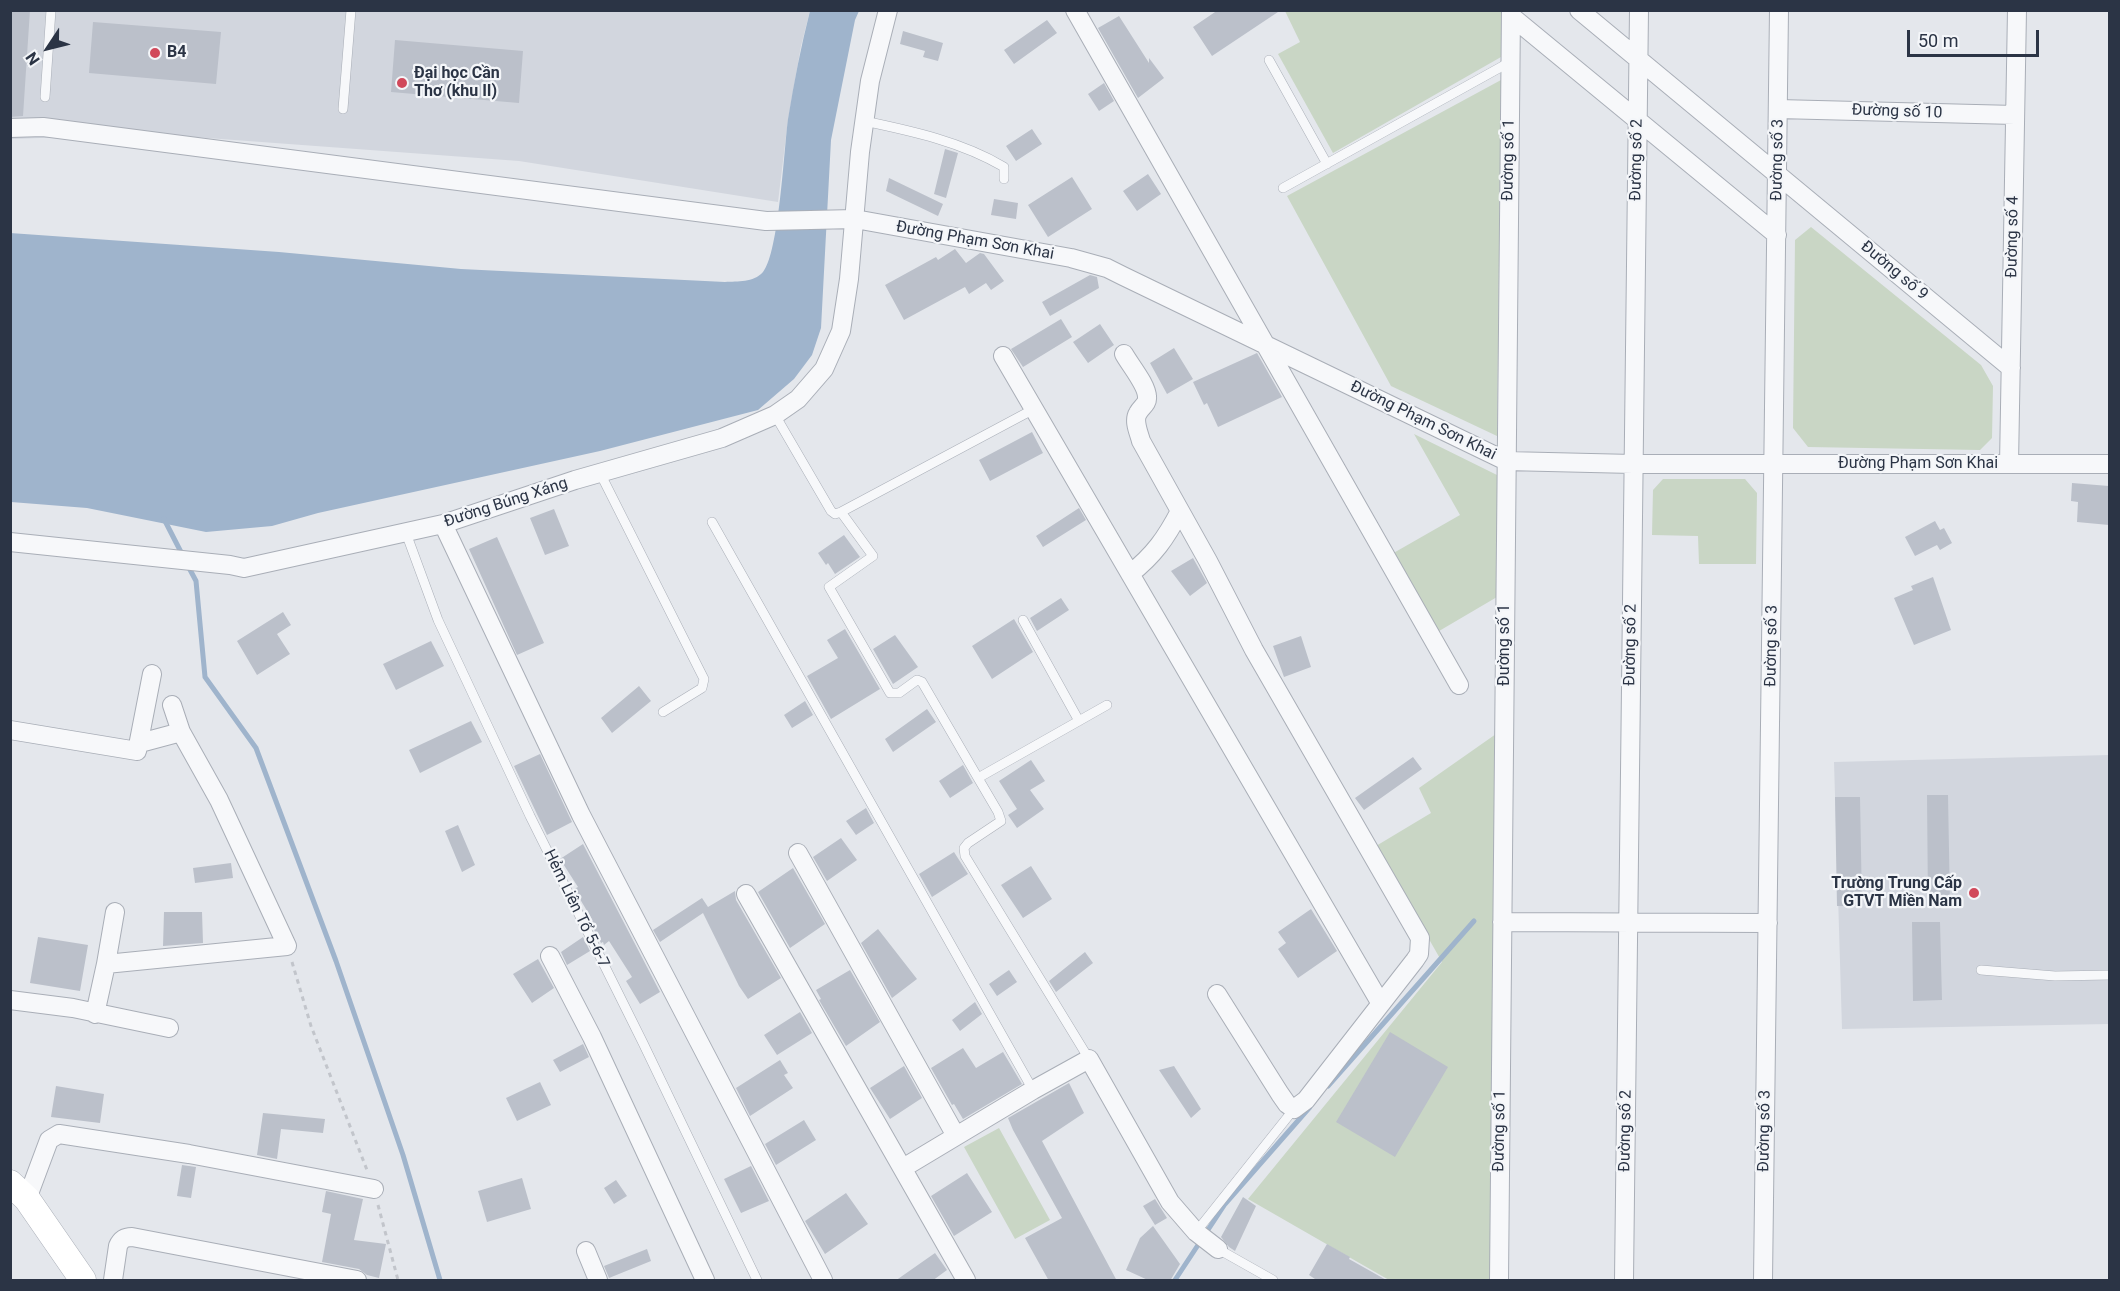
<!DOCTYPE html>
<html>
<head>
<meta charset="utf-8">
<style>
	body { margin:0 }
	#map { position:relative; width:2120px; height:1291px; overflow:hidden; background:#e4e7ec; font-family:Roboto,sans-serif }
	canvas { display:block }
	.frame { position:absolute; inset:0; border:12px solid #2b3445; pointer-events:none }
	.north { position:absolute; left:18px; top:18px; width:60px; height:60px; -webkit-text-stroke:4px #f4f6f9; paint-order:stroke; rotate:235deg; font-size:16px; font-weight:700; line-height:24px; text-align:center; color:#2b3445 }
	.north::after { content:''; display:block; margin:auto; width:21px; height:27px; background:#2b3445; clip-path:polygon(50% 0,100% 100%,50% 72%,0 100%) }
	.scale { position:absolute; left:1907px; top:30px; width:132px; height:27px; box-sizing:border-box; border:3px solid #2b3445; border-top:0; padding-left:8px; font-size:18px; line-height:21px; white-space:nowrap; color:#2b3445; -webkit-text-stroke:4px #f4f6f9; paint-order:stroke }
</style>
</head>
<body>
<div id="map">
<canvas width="2120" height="1291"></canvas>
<div class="frame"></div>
<div class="north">N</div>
<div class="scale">50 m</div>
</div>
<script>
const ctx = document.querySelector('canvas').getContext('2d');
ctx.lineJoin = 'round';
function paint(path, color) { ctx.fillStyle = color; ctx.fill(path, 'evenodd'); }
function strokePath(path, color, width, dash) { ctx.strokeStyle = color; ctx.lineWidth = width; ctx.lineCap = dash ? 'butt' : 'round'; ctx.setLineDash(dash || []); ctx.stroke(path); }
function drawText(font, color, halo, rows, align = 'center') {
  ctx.font = font + ' Roboto,sans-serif'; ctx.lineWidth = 4.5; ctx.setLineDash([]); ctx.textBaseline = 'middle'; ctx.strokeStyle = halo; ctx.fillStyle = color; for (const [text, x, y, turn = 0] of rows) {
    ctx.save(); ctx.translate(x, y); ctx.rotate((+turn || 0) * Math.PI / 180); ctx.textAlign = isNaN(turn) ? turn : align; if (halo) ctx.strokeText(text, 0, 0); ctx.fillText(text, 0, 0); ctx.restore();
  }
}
paint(new Path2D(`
	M11 11H810L801 46 788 120 778 202 519 161 153 134 11 139Z
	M2109 755V1024L1842 1029 1834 762Z`), '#d2d6de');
paint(new Path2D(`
	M1285 11H1501V57L1333 153 1278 54 1300 42Z
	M1501 80 1497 436 1391 386 1287 196Z
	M1811 227 1981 365 1993 386 1992 438 1980 450 1808 447 1793 428 1795 240Z
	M1414 434 1497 475V597L1434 634 1390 555 1460 515Z
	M1663 479H1745L1757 493 1756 564H1699L1698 536 1652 535 1653 490Z
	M1496 734 1491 1280H1389L1248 1199 1442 962 1376 846 1431 813 1419 788Z
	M999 1128 1050 1220 1015 1239 964 1147Z`), '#c9d6c5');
paint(new Path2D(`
	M810 11H859L855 20 831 140 821 328 812 355 794 379 758 410 600 451 318 513 272 526 206 532 87 508 11 502 10 233 279 252 461 269 725 282C738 281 753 283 763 272 779 253 784 149 788 119 794 82 801 46 810 11Z`), '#9fb4cc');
strokePath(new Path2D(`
	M164 519 183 556
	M187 564 196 581 205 677 256 748 336 961 403 1155 440 1280
	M1328 1086 1474 921
	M1175 1280 1225 1204 1310 1107`), '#9fb4cc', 5);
paint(new Path2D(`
	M10 10H30L23 116 10 117Z
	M1218 10H1281L1212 56 1193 27Z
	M1119 16 1149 63V58L1164 78 1138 98 1098 28Z
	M1047 20 1057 33 1014 64 1004 50Z
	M93 22 221 32 216 84 89 73Z
	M903 31 943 43 938 61 923 57 925 51 900 44Z
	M395 40 523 51 519 103 391 92Z
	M1104 83 1114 101 1099 111 1088 94Z
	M1032 129 1042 144 1016 161 1006 146Z
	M945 149 958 153 946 198 934 194Z
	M1148 174 1161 194 1137 211 1123 191Z
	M1072 177 1092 209 1048 237 1028 205Z
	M889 178 943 204 938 216 886 191Z
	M994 199 1018 203 1016 219 991 215Z
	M955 249 966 263 980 253 984 254 1004 281 991 290 986 283 969 294 965 287 904 320 885 285 936 257 938 260Z
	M1090 275 1097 277 1099 288 1050 316 1042 302Z
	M1061 319 1072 337 1023 367 1011 349Z
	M1100 324 1114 345 1088 363 1073 342Z
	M1174 348 1193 379 1167 394 1150 363Z
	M1257 353 1282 397 1218 427 1207 403 1204 405 1193 382Z
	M1032 432 1043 453 990 481 979 460Z
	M2072 483 2109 486V525L2077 522 2078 502 2071 501Z
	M1079 508 1086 520 1043 547 1036 536Z
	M554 509 569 546 545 555 530 518Z
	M1935 521 1940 530 1944 528 1952 543 1940 550 1937 545 1915 556 1905 537Z
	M844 535 860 557 835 574 828 563 826 565 818 553Z
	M497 537 544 643 517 655 469 549Z
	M1193 558 1207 583 1190 596 1171 571Z
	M1933 577 1951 630 1914 645 1894 598 1913 590 1911 586Z
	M1061 598 1069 610 1037 631 1030 618Z
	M283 612 291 625 277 634 290 654 257 675 237 641Z
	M1014 619 1033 652 992 679 972 646Z
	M845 629 880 689 831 719 807 676 838 658 827 640Z
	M895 635 918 667 893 684 873 649Z
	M1301 636 1311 667 1284 677 1273 646Z
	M431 641 444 666 396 690 383 664Z
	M639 686 651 701 612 733 601 718Z
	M805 701 813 715 792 728 784 715Z
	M927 709 936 722 893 752 885 739Z
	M471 721 482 742 420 773 409 750Z
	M540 754 572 822 547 835 514 766Z
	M1413 757 1422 769 1364 810 1355 798Z
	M1031 760 1045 781 1030 790 1044 809 1017 828 1008 815 1017 809 999 781Z
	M963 765 973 783 950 798 939 781Z
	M1927 795H1948L1950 905H1928Z
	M1835 797H1860L1862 906H1837Z
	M866 808 874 823 856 835 846 821Z
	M458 825 475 865 462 872 445 831Z
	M841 838 857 860 827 881 813 857Z
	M583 844 660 992 640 1004 626 981 632 977 609 941 604 945 603 942 601 943 590 922 593 921 574 889 578 887 560 859Z
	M954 852 968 874 932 897 919 874Z
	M231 863 233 878 195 883 193 868Z
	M1031 866 1052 899 1023 918 1001 885Z
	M793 868 825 924 790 948 758 892Z
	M735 891 736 900 781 978 748 999 739 986 703 913 660 942 653 930 702 898 708 907Z
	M1311 909 1337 951 1298 978 1278 949 1286 943 1278 932Z
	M164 912H202L203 943 163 946Z
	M1912 922H1940L1942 1000 1913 1001Z
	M878 929 917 979 892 998 861 943Z
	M38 937 88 945 80 991 30 983Z
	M583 937 590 951 567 965 561 952Z
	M1085 952 1093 963 1056 992 1049 981Z
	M538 959 554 988 532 1003 513 974Z
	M850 970 880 1022 846 1046 819 1000 821 999 816 990Z
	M1009 970 1017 982 997 996 989 984Z
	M975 1002 982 1014 960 1031 952 1020Z
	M800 1012 812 1033 777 1055 764 1035Z
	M1390 1032 1448 1067 1395 1157 1336 1122Z
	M583 1044 589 1057 560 1072 553 1060Z
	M963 1048 976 1068 1003 1052 1022 1084 963 1119 954 1104 952 1105 931 1068Z
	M780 1060 788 1073 784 1075 793 1088 750 1116 736 1088Z
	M904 1066 922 1098 890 1119 870 1088Z
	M1174 1066 1201 1109 1191 1118 1159 1070Z
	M540 1082 551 1105 517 1121 506 1098Z
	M1069 1083 1084 1113 1042 1141 1117 1281H1049L1025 1238 1062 1218 1013 1130 1008 1118Z
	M56 1086 104 1094 100 1123 51 1117Z
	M263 1113 325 1119 323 1133 281 1129 277 1159 257 1155Z
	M804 1120 816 1140 776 1165 765 1144Z
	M182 1165 196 1167 191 1198 177 1196Z
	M751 1166 769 1201 741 1213 724 1179Z
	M967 1173 992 1212 954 1236 931 1196Z
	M522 1178 531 1209 487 1222 478 1191Z
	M616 1180 627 1196 614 1204 604 1188Z
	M326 1191 363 1199 354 1240 386 1244 379 1278 367 1275 359 1269 322 1262 331 1214 322 1212Z
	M846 1193 868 1224 825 1254 805 1221Z
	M1243 1197 1256 1206 1235 1251 1229 1247 1221 1237Z
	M1155 1199 1167 1218 1155 1225 1143 1206Z
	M1153 1226 1180 1264 1170 1281H1150L1126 1270 1140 1238Z
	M1327 1244 1350 1257 1349 1259 1388 1281H1318L1309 1275Z
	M647 1249 651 1261 609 1278 604 1266Z
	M935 1253 947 1270 932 1281H895Z`), '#bbc0ca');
const lane = new Path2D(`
	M1269 60 1327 164
	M45 97 51 10
	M343 109 351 10
	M864 121C912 131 962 142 1004 167V179
	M1283 188 1510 62
	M775 415 831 511 835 514 841 512 1034 409
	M600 473 704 679 702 688 663 712
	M841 512 873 556 829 587 890 693H899L917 680 922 682 978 778
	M712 522 1033 1090
	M406 533 438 620 530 816 643 1043 757 1280
	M1023 620 1079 721
	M1981 970 2055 976 2110 975
	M1089 1059 965 856 964 848 968 843 1001 821 998 812 978 778 1107 705
	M1196 1232 1294 1109
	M1218 1249 1273 1280`);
const street = new Path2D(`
	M1075 10 1459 685
	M1579 10 2011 368
	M1511 16 1777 235
	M1778 109 2015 115
	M10 128 43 127 766 221 855 219 1071 258 1107 268 1123 276 1506 461 1633 464H2110
	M1124 354C1130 365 1147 385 1147 397 1148 404 1141 407 1138 413 1133 421 1139 433 1141 441L1208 561 1254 650 1420 938 1419 954 1415 960 1306 1100 1294 1109 1287 1104 1280 1094 1217 994
	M1003 356 1381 1004
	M2009 464 2017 10
	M443 524 581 815 823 1280
	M10 542 230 565 244 568 443 524 575 480 722 438 775 415 798 399 824 369 841 331 849 279 860 152 870 81 888 10
	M1130 574C1154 555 1166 538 1180 511
	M10 730 137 751 152 674
	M140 743 181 732
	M798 853 956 1136
	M746 894 966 1280
	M1502 922 1768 923
	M550 956 592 1037 705 1280
	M106 964 115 912
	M10 1000 73 1008 169 1028
	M95 1014 106 964 287 946 219 800 181 732 172 705
	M903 1168 1033 1090 1089 1059 1170 1202 1196 1232 1218 1249
	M27 1199 49 1140 59 1134 189 1154 374 1189
	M586 1251 598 1280
	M113 1280 118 1246C121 1239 125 1237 132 1237L357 1280
	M1499 1280 1511 10
	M1624 1280 1639 10
	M1763 1280 1779 10`);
const secondary = new Path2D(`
	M10 1183 27 1199 83 1280`);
strokePath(lane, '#a9aeb7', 10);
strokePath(street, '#a9aeb7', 20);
strokePath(secondary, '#a9aeb7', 27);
strokePath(new Path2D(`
	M292 962 311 1026 367 1170
	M378 1205 398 1280`), '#c2c5cb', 3, [4.5, 4.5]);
strokePath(lane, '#f7f8fa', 9);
strokePath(street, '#f7f8fa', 18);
strokePath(secondary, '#fff', 26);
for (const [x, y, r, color] of [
	[155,53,6,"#d1495b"],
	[402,83,6,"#d1495b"],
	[1974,893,6,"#d1495b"]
]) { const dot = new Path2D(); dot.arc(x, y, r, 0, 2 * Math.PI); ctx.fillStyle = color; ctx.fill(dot); strokePath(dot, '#f4f6f9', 2); }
drawText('bold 16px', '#2b3445', '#f4f6f9', [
	["B4",167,53],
	["Đại học Cần",414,74],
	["Thơ (khu II)",414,92],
	["Trường Trung Cấp",1962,884,"right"],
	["GTVT Miền Nam",1962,902,"right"]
], 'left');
drawText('16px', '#2b3445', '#f4f6f9', [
	["Đường số 10",1897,112,2],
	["Đường số 1",1509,160,-89],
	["Đường số 2",1637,160,-89],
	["Đường số 3",1778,160,-89],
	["Đường số 4",2013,237,-89],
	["Đường Phạm Sơn Khai",975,241,10],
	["Đường số 9",1894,271,40],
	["Đường Phạm Sơn Khai",1423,421,26],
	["Đường Phạm Sơn Khai",1918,464],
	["Đường Búng Xáng",506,503,-18],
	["Đường số 1",1505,645,-90],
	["Đường số 2",1631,645,-89],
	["Đường số 3",1772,646,-89],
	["Hẻm Liên Tổ 5-6-7",576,909,64],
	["Đường số 1",1500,1131,-89],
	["Đường số 2",1626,1131,-89],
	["Đường số 3",1765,1131,-89]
]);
</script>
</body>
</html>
